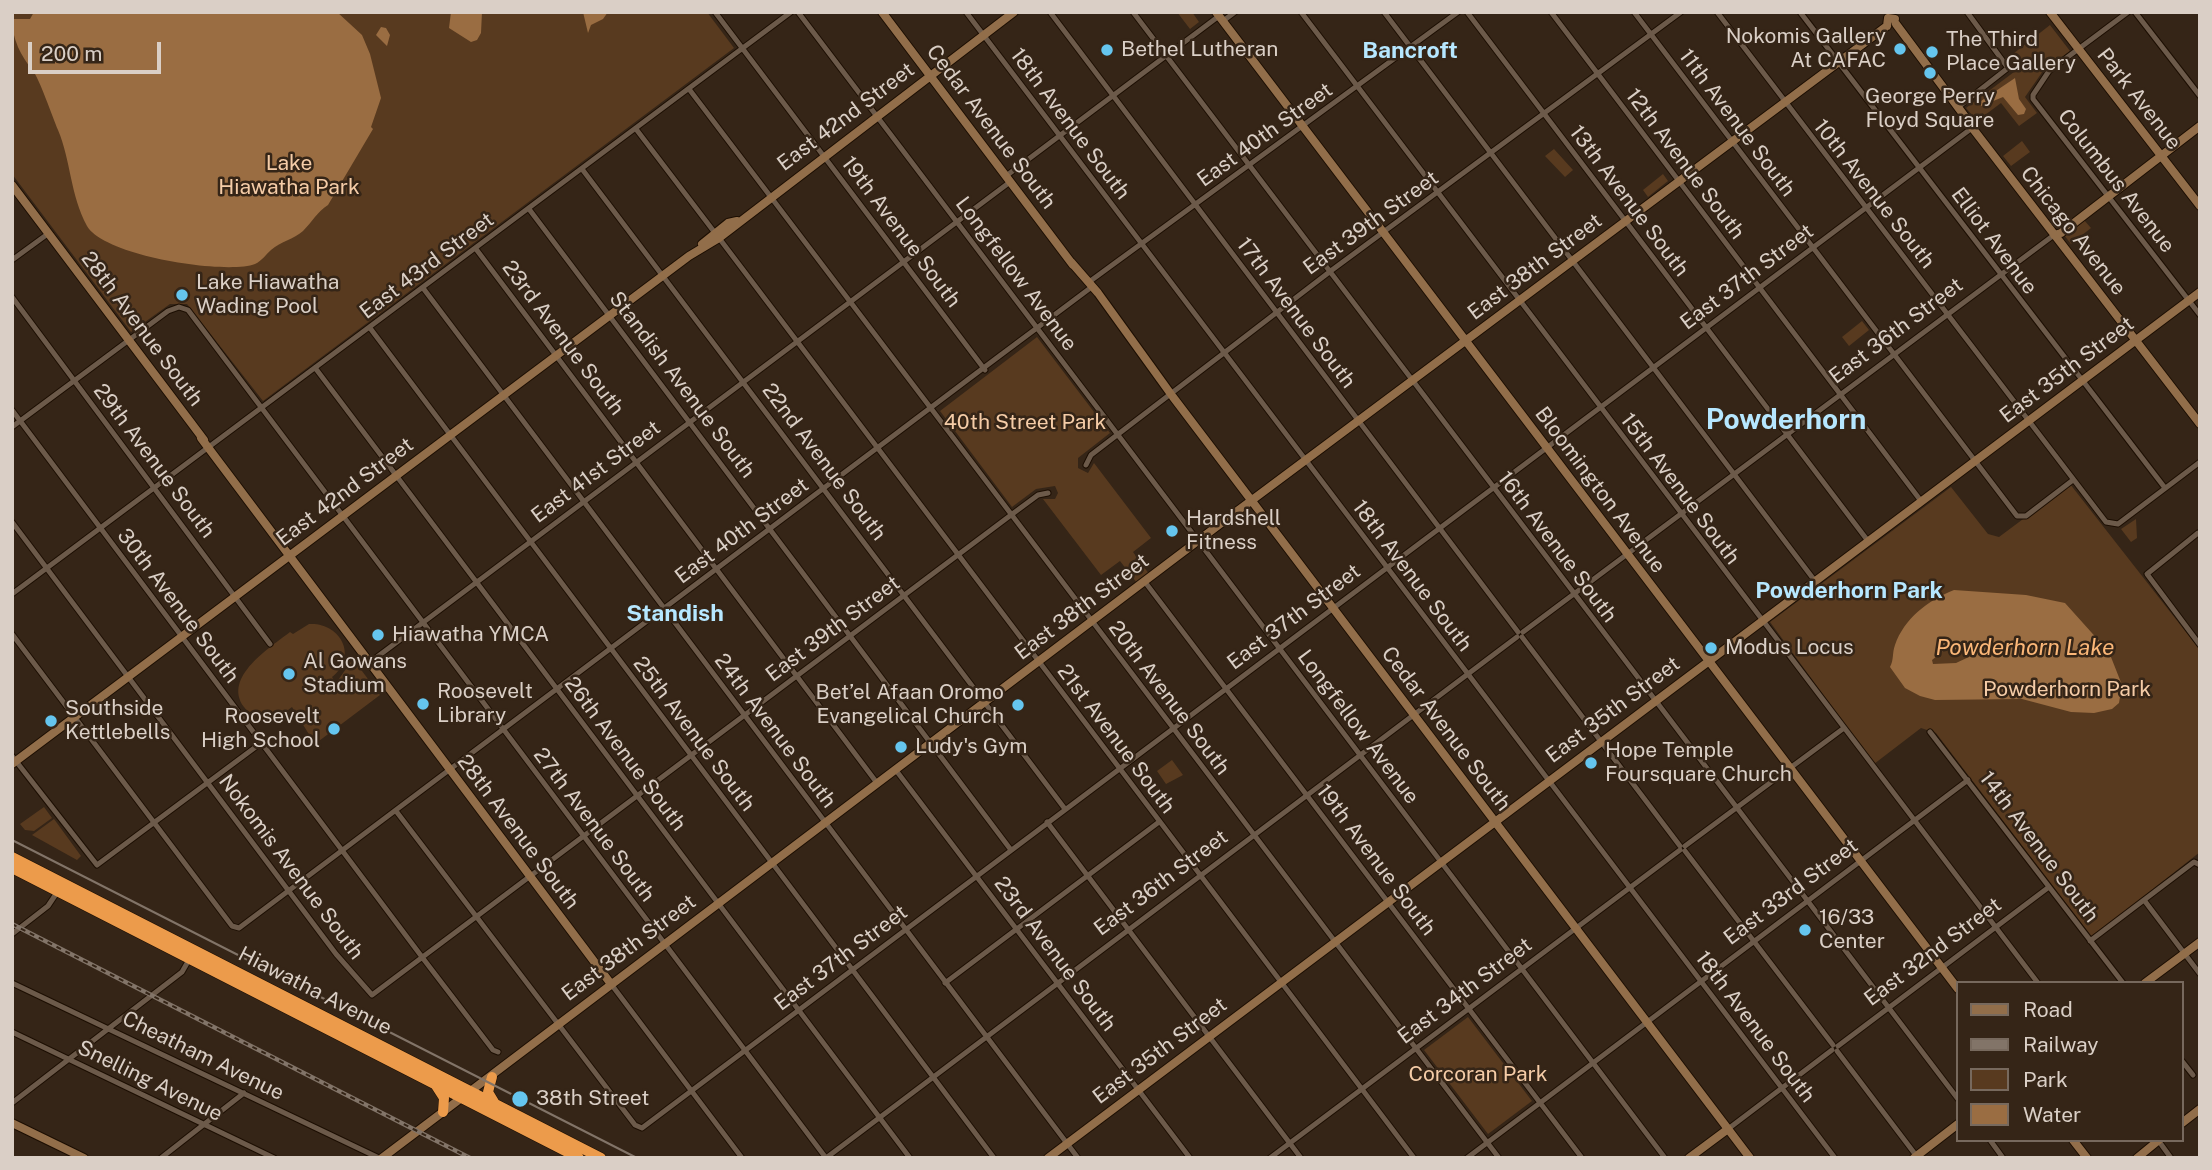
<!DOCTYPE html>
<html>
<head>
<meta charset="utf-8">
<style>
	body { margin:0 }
	#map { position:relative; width:2212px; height:1170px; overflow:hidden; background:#352517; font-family:"Public Sans",sans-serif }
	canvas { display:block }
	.frame { position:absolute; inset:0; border:14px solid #dacfc6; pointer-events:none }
	.legend { position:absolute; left:1956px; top:981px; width:228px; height:161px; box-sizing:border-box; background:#352517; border:2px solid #77695d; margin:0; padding:9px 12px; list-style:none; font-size:21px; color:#dacfc6 }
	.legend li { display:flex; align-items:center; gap:14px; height:35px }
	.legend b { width:35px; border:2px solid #77695d }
	.scale { position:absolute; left:28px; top:42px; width:133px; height:32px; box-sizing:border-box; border:4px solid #dacfc6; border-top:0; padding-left:9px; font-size:21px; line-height:24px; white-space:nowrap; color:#dacfc6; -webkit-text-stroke:5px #352517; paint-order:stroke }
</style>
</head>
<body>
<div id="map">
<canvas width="2212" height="1170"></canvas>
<div class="frame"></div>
<ul class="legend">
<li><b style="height:9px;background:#926e4a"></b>Road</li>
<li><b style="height:9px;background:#827468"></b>Railway</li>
<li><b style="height:19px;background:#583a1f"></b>Park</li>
<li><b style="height:19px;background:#9a6d42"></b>Water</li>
</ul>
<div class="scale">200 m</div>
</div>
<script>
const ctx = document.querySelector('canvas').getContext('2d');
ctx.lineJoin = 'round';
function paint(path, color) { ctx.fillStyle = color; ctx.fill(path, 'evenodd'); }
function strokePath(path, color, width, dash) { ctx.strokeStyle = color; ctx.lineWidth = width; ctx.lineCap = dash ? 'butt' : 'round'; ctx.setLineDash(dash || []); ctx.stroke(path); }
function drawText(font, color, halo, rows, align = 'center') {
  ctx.font = font + ' "Public Sans",sans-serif'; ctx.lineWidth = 5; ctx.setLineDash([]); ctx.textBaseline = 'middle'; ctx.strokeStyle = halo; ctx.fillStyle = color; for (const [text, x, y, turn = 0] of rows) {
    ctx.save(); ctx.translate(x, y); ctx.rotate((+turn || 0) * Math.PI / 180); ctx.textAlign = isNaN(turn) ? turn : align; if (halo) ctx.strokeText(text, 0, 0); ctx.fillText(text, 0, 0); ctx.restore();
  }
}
paint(new Path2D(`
	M12 12H707L734 48 263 401 187 304H170L131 332 12 174Z
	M1177 12H1192L1199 22 1190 29Z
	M2050 25 2070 51 2043 71 2025 97 2037 113 2019 126 2001 103 1977 121 1966 108 2014 72V65L2009 57Z
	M2022 141 2030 152 2011 166 2003 156Z
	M1554 149 1573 170 1565 177 1545 156Z
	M1663 174 1668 181 1648 197 1643 190Z
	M2084 220 2091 228 2071 244 2064 235Z
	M1862 321 1869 330 1849 346 1842 337Z
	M1037 337 1110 433 1078 458V468L1088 473 1094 463 1151 538 1133 552 1149 574 1137 583 1120 561 1101 575 1043 499H1055L1058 493 1055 486 1036 489 1012 507 940 411Z
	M2070 484 2200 650V852L2092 937 1936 733 1921 728 1874 764 1770 622 1951 487 1988 534 1999 537Z
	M2136 519 2137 538 2131 542 2121 529Z
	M309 624C340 622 359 656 332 677L336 683 353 659 380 695 315 744 292 707 271 723C265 715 251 717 244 707 222 677 271 647 290 632L293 634Z
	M1172 760 1183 775 1166 784 1157 771Z
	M44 807 52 818 34 831 25 830 20 824Z
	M54 819 81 856 77 860 32 835Z
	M1468 1017 1532 1101 1488 1134 1424 1050Z`), '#583a1f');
paint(new Path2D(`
	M34 12H337L362 35 370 54 381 98 371 127 373 129 328 205C317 212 312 222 303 231 294 239 280 242 271 250 266 254 262 261 255 264 226 275 104 256 87 226 70 195 71 161 58 130 53 118 39 78 33 71 21 56 12 39 12 19H30Z
	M451 12H482L481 33 477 40 471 42 449 28Z
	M583 12H608L603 19 591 25 588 33Z
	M381 27 386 28 390 35 387 46 376 35Z
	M2015 78 2019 99 2026 109 2024 114 2018 115 2003 97 1981 106V101Z
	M1954 590 2026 595 2065 603 2109 652 2122 685 2119 703 2112 709 2094 713 2071 712 2022 699 1935 700 1920 696 1905 688 1890 667C1894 660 1892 653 1895 645 1904 619 1928 600 1954 590ZM1947 648 1969 651 1971 656 1956 663 1933 664 1932 660Z`), '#9a6d42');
const street = new Path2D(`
	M715 12 985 370
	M798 12 1665 1158
	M966 12 1835 1158
	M1050 12 1518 632
	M1133 12 1958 1099
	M1301 12 2038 983
	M1384 12 1815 581
	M1467 12 1868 541
	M1551 12 1921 501
	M1634 12 2017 516H2026L2073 480
	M1717 12 2106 522 2118 524 2200 462
	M1800 12 2165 488
	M2128 12 2049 71 2033 95V99L2200 315
	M2135 12 2200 96
	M1223 21 1235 12
	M689 89 1499 1158
	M1957 108 2008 68 1967 12
	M636 129 715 233
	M582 169 1065 809
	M1006 176 1219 16
	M529 209 1011 850
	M719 238 1414 1158
	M476 249 877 783
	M12 260 49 233
	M1089 282 1458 12
	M423 288 1078 1158
	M12 297 270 644
	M370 328 994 1158
	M316 369 910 1158
	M966 381 1089 289
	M12 410 425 961 493 1050 498 1052
	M12 427 168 311 179 307 188 310 826 1158
	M1086 465 1091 455 1332 270 1681 12
	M12 522 336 954 372 995 1011 515 1038 495 1048 493
	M2200 535 2198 533 2147 574 2200 645
	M1145 582 1582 1158
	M12 594 791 12
	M1523 632 2054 235
	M12 634 232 926 239 928 1002 354
	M1522 637 1680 846
	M369 663 1010 182
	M1930 732 2123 983
	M12 756 97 865 261 743
	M895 769 1190 1158
	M396 811 635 1125 642 1128 1972 128
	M1047 822 1301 1158
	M1685 846 1844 728
	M1685 851 1833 1045
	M2144 900 2200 974
	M12 934 48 906 58 891
	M2090 941 2194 862 2200 865
	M12 983 379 1158
	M945 983 1159 822
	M611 984 742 1158
	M12 1032 274 1158
	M1838 1046 2049 887
	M1837 1051 1918 1158
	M2182 1061 2193 1075
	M12 1103 182 972 190 958
	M1728 1129 1832 1050
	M1990 1140 2003 1158
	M2158 1140 2171 1158
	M161 1158 244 1093
	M826 1158 1517 637
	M1270 1158 1680 850
	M1467 1158 1968 780`);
const secondary = new Path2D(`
	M882 12 1073 265
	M1216 12 1958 989
	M2050 12 2200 206
	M1896 24 1969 122
	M1887 26 1888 18 1895 19
	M1967 121 2200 424
	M12 185 204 440
	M2054 235 2061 233 2200 126
	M702 244 728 223 737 221
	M1071 262 1098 293 1173 397 1750 1158
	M201 438 611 984
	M12 764 689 256 719 238 1014 12
	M2145 983 2200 942
	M12 1123 84 1158
	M2182 1123 2200 1109
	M2073 1140 2087 1158
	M382 1158 1224 521 1887 26
	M1048 1158 2200 292
	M1689 1158 1728 1129
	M1914 1158 1958 1124
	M2137 1158 2159 1140`);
const highway = new Path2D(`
	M12 857 601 1158
	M12 868 579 1158
	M492 1077 488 1092 494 1102
	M435 1084 444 1098 443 1112`);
strokePath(street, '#1c0e02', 7);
strokePath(secondary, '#1c0e02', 10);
strokePath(highway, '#1c0e02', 11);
strokePath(street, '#6c5a4a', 5);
strokePath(secondary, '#926e4a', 8);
strokePath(highway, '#ec9b4b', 10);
strokePath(new Path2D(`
	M12 840 637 1158`), '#827468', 2);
const rail = new Path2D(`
	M12 924 470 1158`);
strokePath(rail, '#827468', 4.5);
strokePath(rail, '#352517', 2, [5]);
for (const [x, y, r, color] of [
	[1900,49,7,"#65c5ee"],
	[1107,50,7,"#65c5ee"],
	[1932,52,7,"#65c5ee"],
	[1930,73,7,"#65c5ee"],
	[182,295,7,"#65c5ee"],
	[1172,531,7,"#65c5ee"],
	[378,635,7,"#65c5ee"],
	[1711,648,7,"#65c5ee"],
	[289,674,7,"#65c5ee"],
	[423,704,7,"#65c5ee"],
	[1018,705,7,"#65c5ee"],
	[51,721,7,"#65c5ee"],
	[334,729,7,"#65c5ee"],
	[901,747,7,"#65c5ee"],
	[1591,763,7,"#65c5ee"],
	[1805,930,7,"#65c5ee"],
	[520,1099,9,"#65c5ee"]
]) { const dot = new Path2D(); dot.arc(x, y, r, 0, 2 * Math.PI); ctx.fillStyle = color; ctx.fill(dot); strokePath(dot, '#352517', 2.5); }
drawText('21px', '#dacfc6', '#352517', [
	["Nokomis Gallery",1886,37,"right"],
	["At CAFAC",1886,61,"right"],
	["The Third",1946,40],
	["Place Gallery",1946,64],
	["Bethel Lutheran",1121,50],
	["George Perry",1930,97,"center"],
	["Floyd Square",1930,121,"center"],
	["Lake Hiawatha",196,283],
	["Wading Pool",196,307],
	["Hardshell",1186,519],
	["Fitness",1186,543],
	["Hiawatha YMCA",392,635],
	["Modus Locus",1725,648],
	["Al Gowans",303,662],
	["Stadium",303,686],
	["Roosevelt",437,692],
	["Library",437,716],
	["Bet’el Afaan Oromo",1004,693,"right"],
	["Evangelical Church",1004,717,"right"],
	["Southside",65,709],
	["Kettlebells",65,733],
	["Roosevelt",320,717,"right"],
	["High School",320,741,"right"],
	["Ludy's Gym",915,747],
	["Hope Temple",1605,751],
	["Foursquare Church",1605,775],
	["16/33",1819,918],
	["Center",1819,942],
	["38th Street",536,1099]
], 'left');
drawText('21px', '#dacfc6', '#352517', [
	["Park Avenue",2139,99,52],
	["East 42nd Street",846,117,-37],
	["11th Avenue South",1737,123,53],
	["18th Avenue South",1070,124,53],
	["Cedar Avenue South",991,127,53],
	["East 40th Street",1265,135,-36],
	["12th Avenue South",1685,164,53],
	["Columbus Avenue",2116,181,52],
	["10th Avenue South",1874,194,52],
	["13th Avenue South",1629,201,53],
	["East 39th Street",1371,223,-36],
	["Chicago Avenue",2073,231,52],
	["19th Avenue South",901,232,53],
	["Elliot Avenue",1994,241,53],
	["East 43rd Street",427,266,-37],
	["East 38th Street",1535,267,-37],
	["Longfellow Avenue",1016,274,53],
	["East 37th Street",1747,277,-37],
	["17th Avenue South",1296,313,53],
	["28th Avenue South",142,329,53],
	["East 36th Street",1896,331,-37],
	["23rd Avenue South",563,338,53],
	["East 35th Street",2067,370,-37],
	["Standish Avenue South",682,385,53],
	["29th Avenue South",154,461,53],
	["22nd Avenue South",824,462,53],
	["East 41st Street",596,472,-37],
	["15th Avenue South",1680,489,53],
	["Bloomington Avenue",1600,490,53],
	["East 42nd Street",345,492,-37],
	["East 40th Street",742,531,-37],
	["16th Avenue South",1557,547,53],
	["18th Avenue South",1412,576,53],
	["30th Avenue South",178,606,53],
	["East 38th Street",1082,607,-37],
	["East 37th Street",1294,617,-37],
	["East 39th Street",833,629,-37],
	["20th Avenue South",1169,698,53],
	["East 35th Street",1613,710,-37],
	["Longfellow Avenue",1358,727,53],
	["Cedar Avenue South",1446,729,53],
	["24th Avenue South",775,731,53],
	["25th Avenue South",694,734,53],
	["21st Avenue South",1116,739,53],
	["26th Avenue South",625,754,53],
	["27th Avenue South",594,825,53],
	["28th Avenue South",518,832,53],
	["14th Avenue South",2039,847,53],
	["19th Avenue South",1376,860,53],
	["Nokomis Avenue South",291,867,53],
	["East 36th Street",1161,883,-37],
	["East 33rd Street",1791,892,-37],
	["East 38th Street",629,948,-37],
	["East 32nd Street",1933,952,-37],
	["23rd Avenue South",1055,954,53],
	["East 37th Street",841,958,-37],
	["Hiawatha Avenue",315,991,27],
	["East 34th Street",1465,991,-37],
	["18th Avenue South",1755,1027,53],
	["East 35th Street",1160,1051,-37],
	["Cheatham Avenue",203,1056,26],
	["Snelling Avenue",150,1081,26]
]);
drawText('21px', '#f5cca7', '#352517', [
	["Lake",289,164],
	["Hiawatha Park",289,188],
	["40th Street Park",1025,423],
	["Powderhorn Park",2067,690],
	["Corcoran Park",1478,1075]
]);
drawText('bold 23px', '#b6e7ff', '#352517', [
	["Bancroft",1410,51],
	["Powderhorn Park",1849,591],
	["Standish",675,614]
]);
drawText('italic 23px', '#fbb778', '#352517', [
	["Powderhorn Lake",2025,648]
]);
drawText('bold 28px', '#b6e7ff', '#352517', [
	["Powderhorn",1786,420]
]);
</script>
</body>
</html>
